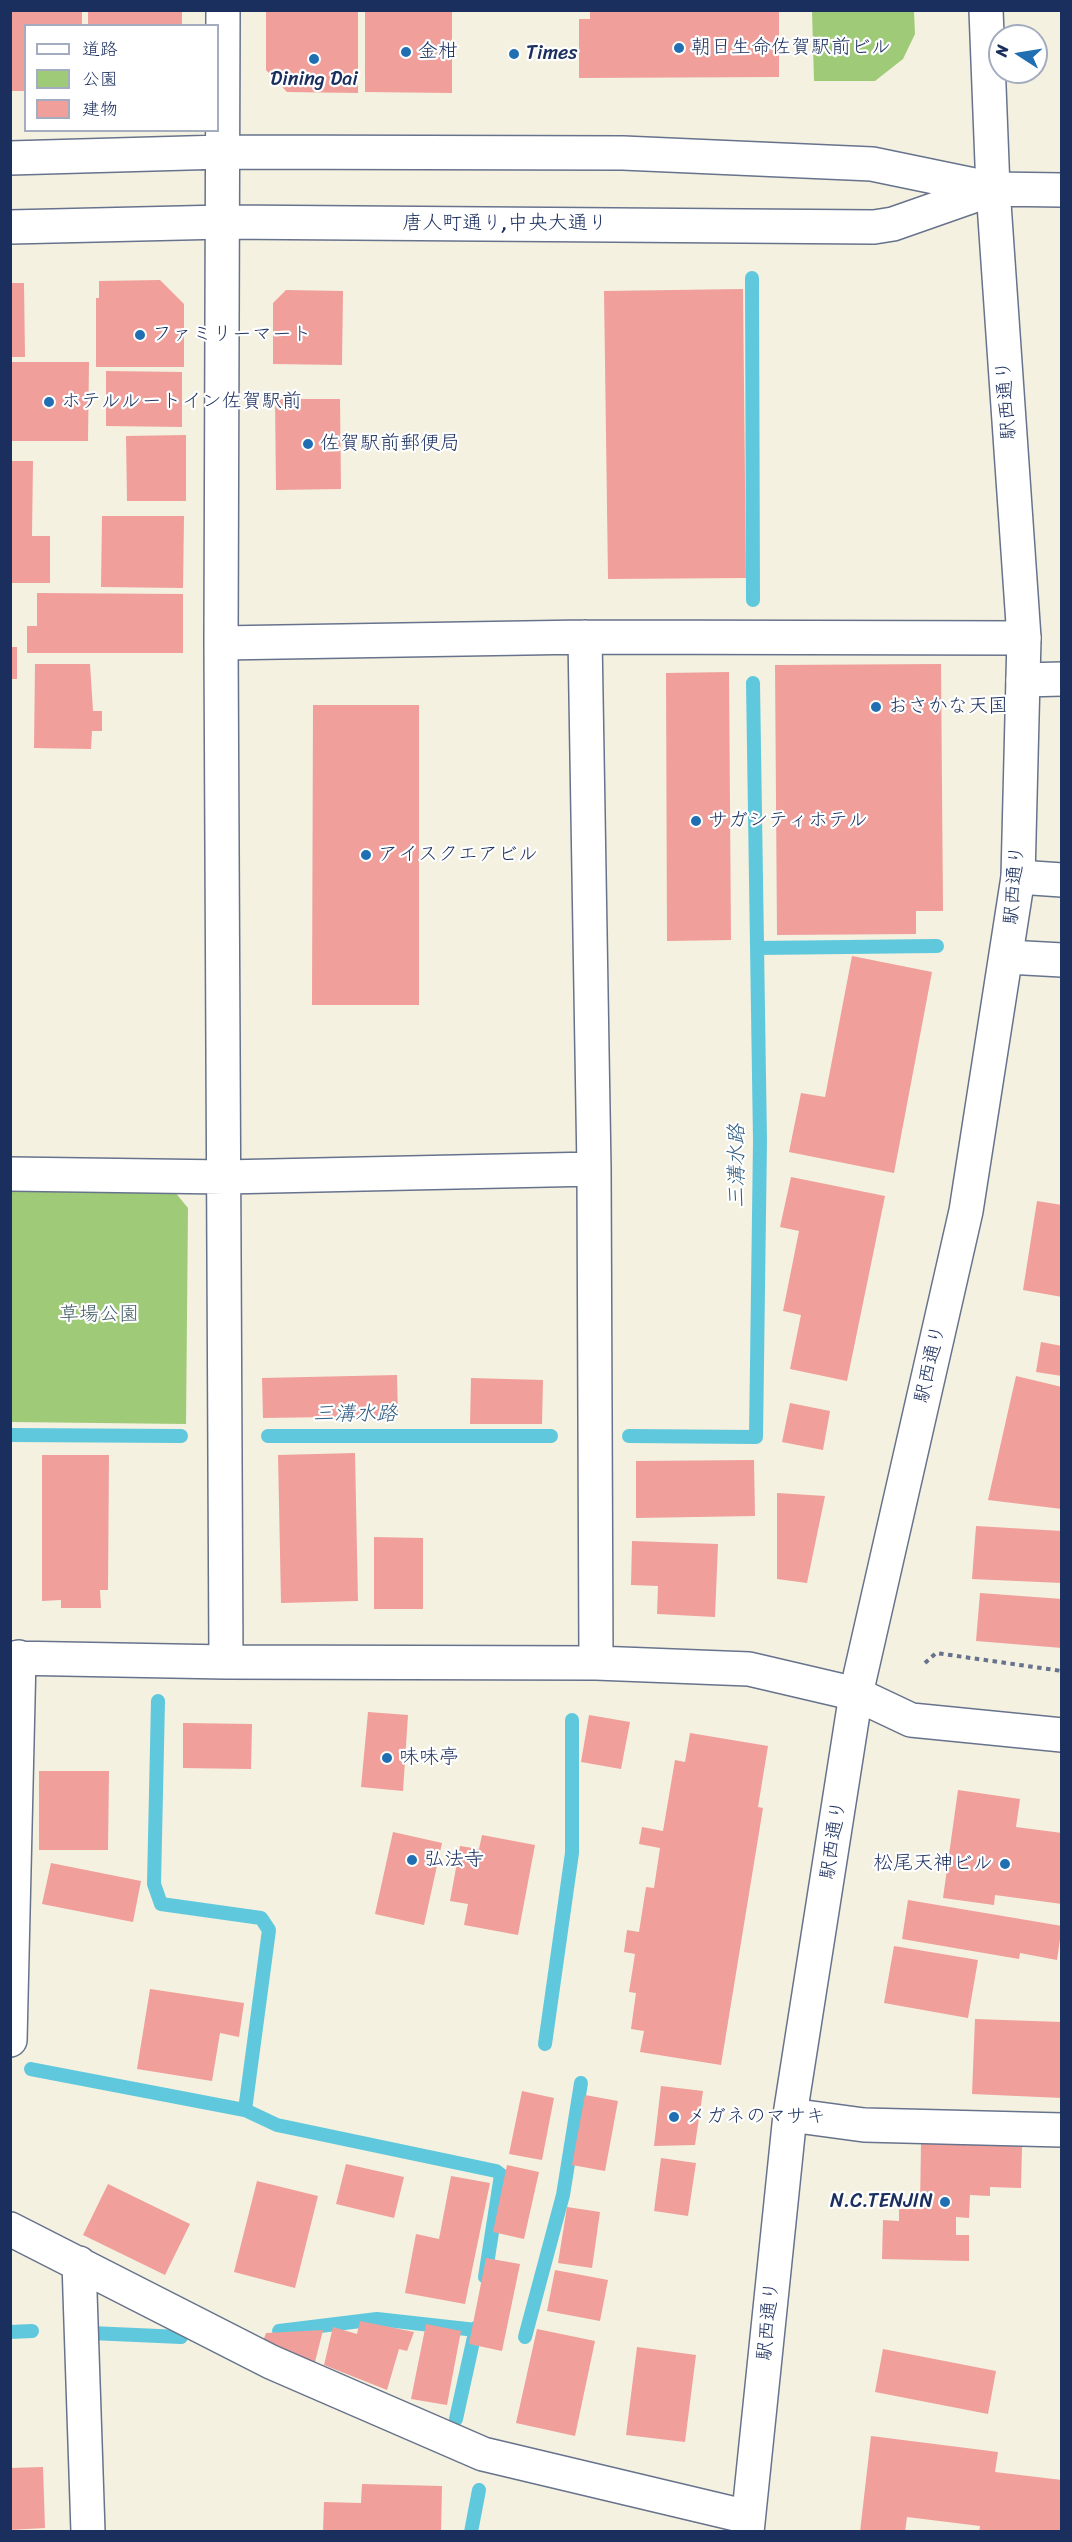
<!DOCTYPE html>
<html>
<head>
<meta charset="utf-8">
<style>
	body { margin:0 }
	#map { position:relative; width:1072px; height:2542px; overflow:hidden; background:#f4f1e0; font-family:Sriracha,"Klee One",sans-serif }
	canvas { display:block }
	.frame { position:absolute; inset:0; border:12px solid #1b2f5e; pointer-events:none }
	.legend { position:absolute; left:24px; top:24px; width:195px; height:108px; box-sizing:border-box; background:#fff; border:2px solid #a4acbf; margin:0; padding:8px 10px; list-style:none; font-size:18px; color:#1b2f5e }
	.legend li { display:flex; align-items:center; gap:12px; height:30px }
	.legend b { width:30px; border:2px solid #a4acbf }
	.north { position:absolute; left:988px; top:24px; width:60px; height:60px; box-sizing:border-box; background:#fff; border:2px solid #a4acbf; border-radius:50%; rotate:282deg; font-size:16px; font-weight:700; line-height:24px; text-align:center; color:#1b2f5e }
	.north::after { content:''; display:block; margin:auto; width:21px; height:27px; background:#1f6fb2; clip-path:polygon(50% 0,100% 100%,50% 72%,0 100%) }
</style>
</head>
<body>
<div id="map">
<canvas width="1072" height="2542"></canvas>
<div class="frame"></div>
<ul class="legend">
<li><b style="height:8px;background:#fff"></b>道路</li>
<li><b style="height:16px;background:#9fcb78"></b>公園</li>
<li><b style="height:16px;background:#f09f9a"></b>建物</li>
</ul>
<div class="north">N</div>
</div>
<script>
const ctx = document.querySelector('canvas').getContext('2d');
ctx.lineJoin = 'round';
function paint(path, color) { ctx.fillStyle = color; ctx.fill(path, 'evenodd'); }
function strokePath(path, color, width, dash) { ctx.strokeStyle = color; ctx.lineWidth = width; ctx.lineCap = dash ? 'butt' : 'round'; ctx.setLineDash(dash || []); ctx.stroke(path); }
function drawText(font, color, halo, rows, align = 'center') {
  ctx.font = font + ' Sriracha,"Klee One",sans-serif'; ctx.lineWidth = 4.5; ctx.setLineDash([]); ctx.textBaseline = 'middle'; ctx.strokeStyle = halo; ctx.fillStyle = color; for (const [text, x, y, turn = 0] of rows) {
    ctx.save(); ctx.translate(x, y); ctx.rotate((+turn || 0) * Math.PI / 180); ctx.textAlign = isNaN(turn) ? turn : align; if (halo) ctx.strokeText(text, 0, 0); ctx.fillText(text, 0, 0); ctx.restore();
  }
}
paint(new Path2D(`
	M812 11H914L915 34 903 59 875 81H814Z
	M11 1191H174L188 1208 186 1424 11 1422Z`), '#9fcb78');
strokePath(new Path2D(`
	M752 278 753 600
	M757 948 937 946
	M10 1435 181 1436
	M268 1436H551
	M629 1436 756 1437 760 1141 753 683
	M158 1701 154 1884 161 1904 261 1918 269 1930 245 2110
	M545 2044 572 1853V1720
	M31 2069 245 2110 277 2125 496 2171 501 2175 485 2277
	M279 2331 377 2319 476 2330
	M10 2332 32 2331
	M91 2333 181 2337
	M525 2337 563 2195 581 2083
	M456 2419 476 2328
	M471 2532 479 2490`), '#60c8dc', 14);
paint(new Path2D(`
	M10 10H82V26H26V91H10Z
	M88 10H182V26H88Z
	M266 10H358V93L287 92 266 70Z
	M365 10H452V93L365 92Z
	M590 10H779V77L579 78V19H590Z
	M160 280 184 304V367H96V298H99V281Z
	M10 283H24L25 357H10Z
	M743 289 746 578 608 579 604 291Z
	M286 290 343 291 342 365 273 364V303Z
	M10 362H89L88 441H10Z
	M106 371 182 372V427L106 426Z
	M275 399H340L341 489 276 490Z
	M186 435V501H127L126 436Z
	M10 461H33L32 536H50V583H10Z
	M102 516H184L183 588 101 587Z
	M37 593 183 594V653H27V626H37Z
	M10 647H17V679H10Z
	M35 664H90L93 711H102V731H92L91 749 34 748Z
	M941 664 943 911H916V934L777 935 775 665Z
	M729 672 731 940 667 941 666 673Z
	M313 705H419V1005H312Z
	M852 956 932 972 894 1173 789 1152 801 1093 825 1097Z
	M791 1177 885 1196 847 1381 790 1369 801 1315 783 1311 799 1231 780 1227Z
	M1037 1201 1062 1205V1297L1023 1290Z
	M1041 1342 1062 1346V1376L1036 1372Z
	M397 1375 398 1416 263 1418 262 1378Z
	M1016 1376 1062 1387V1509L988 1500Z
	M471 1378 543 1380 542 1424H470Z
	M790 1403 830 1411 823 1450 782 1442Z
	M355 1453 358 1601 281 1603 278 1455Z
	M42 1455H109L108 1590H100L101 1608H61V1600L42 1601Z
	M754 1460 755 1516 636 1518V1461Z
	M777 1493 825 1496 807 1583 777 1579Z
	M976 1526 1062 1531V1583L972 1579Z
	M374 1537 423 1538V1609H374Z
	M632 1541 718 1544 715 1617 657 1614 658 1586 631 1585Z
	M980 1593 1062 1599V1648L976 1641Z
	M368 1712 408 1715 403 1791 361 1787Z
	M589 1715 630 1722 621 1769 581 1762Z
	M183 1723 252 1724 251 1769 183 1768Z
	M690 1733 768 1746 758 1807 763 1808 721 2065 640 2052 644 2031 631 2029 636 1993 629 1992 635 1954 624 1952 627 1930 639 1932 646 1887 654 1888 660 1848 639 1844 642 1827 663 1831 675 1760 685 1762Z
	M39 1771H109L108 1850H39Z
	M958 1790 1020 1799 1016 1827 1062 1833V1904L995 1895 994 1905 943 1898Z
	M393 1832 442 1843 424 1925 375 1914Z
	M482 1835 535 1845 518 1935 464 1925 468 1904 450 1901 460 1846 479 1849Z
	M51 1863 141 1881 133 1922 42 1904Z
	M908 1900 1062 1926 1057 1960 1020 1953 1019 1959 902 1939Z
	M894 1946 978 1960 968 2018 884 2003Z
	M150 1989 244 2003 239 2037 220 2033 212 2081 137 2069Z
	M975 2019 1062 2022V2098L972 2094Z
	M661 2086 703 2091 695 2145 654 2146Z
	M522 2091 554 2098 542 2160 509 2154Z
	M585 2095 618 2101 605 2171 572 2165Z
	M921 2143 1022 2146 1021 2188 990 2187V2196L970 2195 969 2218 956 2217V2235H969V2261L882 2259 883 2220 899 2221V2209H920Z
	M661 2158 696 2163 688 2216 654 2211Z
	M346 2164 404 2177 394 2218 336 2204Z
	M507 2165 539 2172 524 2239 493 2232Z
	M451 2176 490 2183 465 2304 405 2293 416 2234 439 2239Z
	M257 2181 318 2196 295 2288 234 2272Z
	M108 2184 190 2224 165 2275 83 2235Z
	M567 2207 600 2212 592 2268 558 2263Z
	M486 2258 520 2264 502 2351 469 2344Z
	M555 2270 608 2280 600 2321 547 2311Z
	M360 2321 414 2332 407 2351 399 2349 387 2390 324 2365 333 2327 357 2334Z
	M426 2324 461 2331 447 2405 411 2399Z
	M537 2329 595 2341 575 2436 516 2423Z
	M323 2330 314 2366 262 2344 266 2333Z
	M637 2347 696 2355 685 2442 626 2435Z
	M883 2349 996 2371 988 2414 875 2392Z
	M871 2436 998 2452 995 2472 1062 2480V2532H979L980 2526 907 2517 905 2532H860Z
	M43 2467 45 2528 10 2530V2468Z
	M362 2484 442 2486 441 2532H323L324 2502 361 2503Z`), '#f09f9a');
const minor = new Path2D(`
	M223 10 221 643 226 1662
	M10 158 223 152 623 153 872 164 993 189
	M10 227 224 222 874 227 893 224 993 189
	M585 637 594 1169 596 1663
	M221 643 585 637 1024 638
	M1023 680 1062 679
	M1018 877 1062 880
	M1007 957 1062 960
	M10 1174 225 1177 594 1169
	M10 1658 226 1662 596 1663 749 1669 856 1694 911 1720 1062 1735
	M10 2040 19 1657
	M790 2115 864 2125 1062 2130
	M10 2229 271 2362 483 2454 748 2517
	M79 2263 88 2532`);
const major = new Path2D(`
	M993 189 1062 190
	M747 2532 790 2115 856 1694 966 1211 1018 877 1024 638 993 189 986 10`);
strokePath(minor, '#67738c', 36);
strokePath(major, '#67738c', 36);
strokePath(new Path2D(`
	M925 1663 936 1653 1062 1671`), '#67738c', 4, [4.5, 4.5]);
strokePath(minor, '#fff', 33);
strokePath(major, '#fff', 33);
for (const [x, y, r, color] of [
	[679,48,6,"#1f6fb2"],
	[406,52,6,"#1f6fb2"],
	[514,54,6,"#1f6fb2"],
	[314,59,6,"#1f6fb2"],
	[140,335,6,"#1f6fb2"],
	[49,402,6,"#1f6fb2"],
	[308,444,6,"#1f6fb2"],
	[876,707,6,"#1f6fb2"],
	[696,821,6,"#1f6fb2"],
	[366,855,6,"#1f6fb2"],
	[387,1758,6,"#1f6fb2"],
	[412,1860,6,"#1f6fb2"],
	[1005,1864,6,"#1f6fb2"],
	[674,2117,6,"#1f6fb2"],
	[945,2202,6,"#1f6fb2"]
]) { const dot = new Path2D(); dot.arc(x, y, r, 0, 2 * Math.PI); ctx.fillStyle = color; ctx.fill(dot); strokePath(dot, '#fff', 2); }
drawText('20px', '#1b2f5e', '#fff', [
	["朝日生命佐賀駅前ビル",691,48],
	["金柑",418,52],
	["Times",526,54],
	["Dining Dai",314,80,"center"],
	["ファミリーマート",152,335],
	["ホテルルートイン佐賀駅前",61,402],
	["佐賀駅前郵便局",320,444],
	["おさかな天国",888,707],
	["サガシティホテル",708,821],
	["アイスクエアビル",378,855],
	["味味亭",399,1758],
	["弘法寺",424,1860],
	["松尾天神ビル",993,1864,"right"],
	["メガネのマサキ",686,2117],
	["N.C.TENJIN",933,2202,"right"]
], 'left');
drawText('20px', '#1b2f5e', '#fff', [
	["唐人町通り,中央大通り",505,224],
	["駅西通り",1007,400,-94],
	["駅西通り",1015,885,-85],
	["駅西通り",931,1364,-77],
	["駅西通り",834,1840,-81],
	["駅西通り",769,2321,-84]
]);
drawText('20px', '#435e66', '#fff', [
	["草場公園",99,1315]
]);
drawText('italic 21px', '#305d84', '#fff', [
	["三溝水路",738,1166,-90],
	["三溝水路",355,1415]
]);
</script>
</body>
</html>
